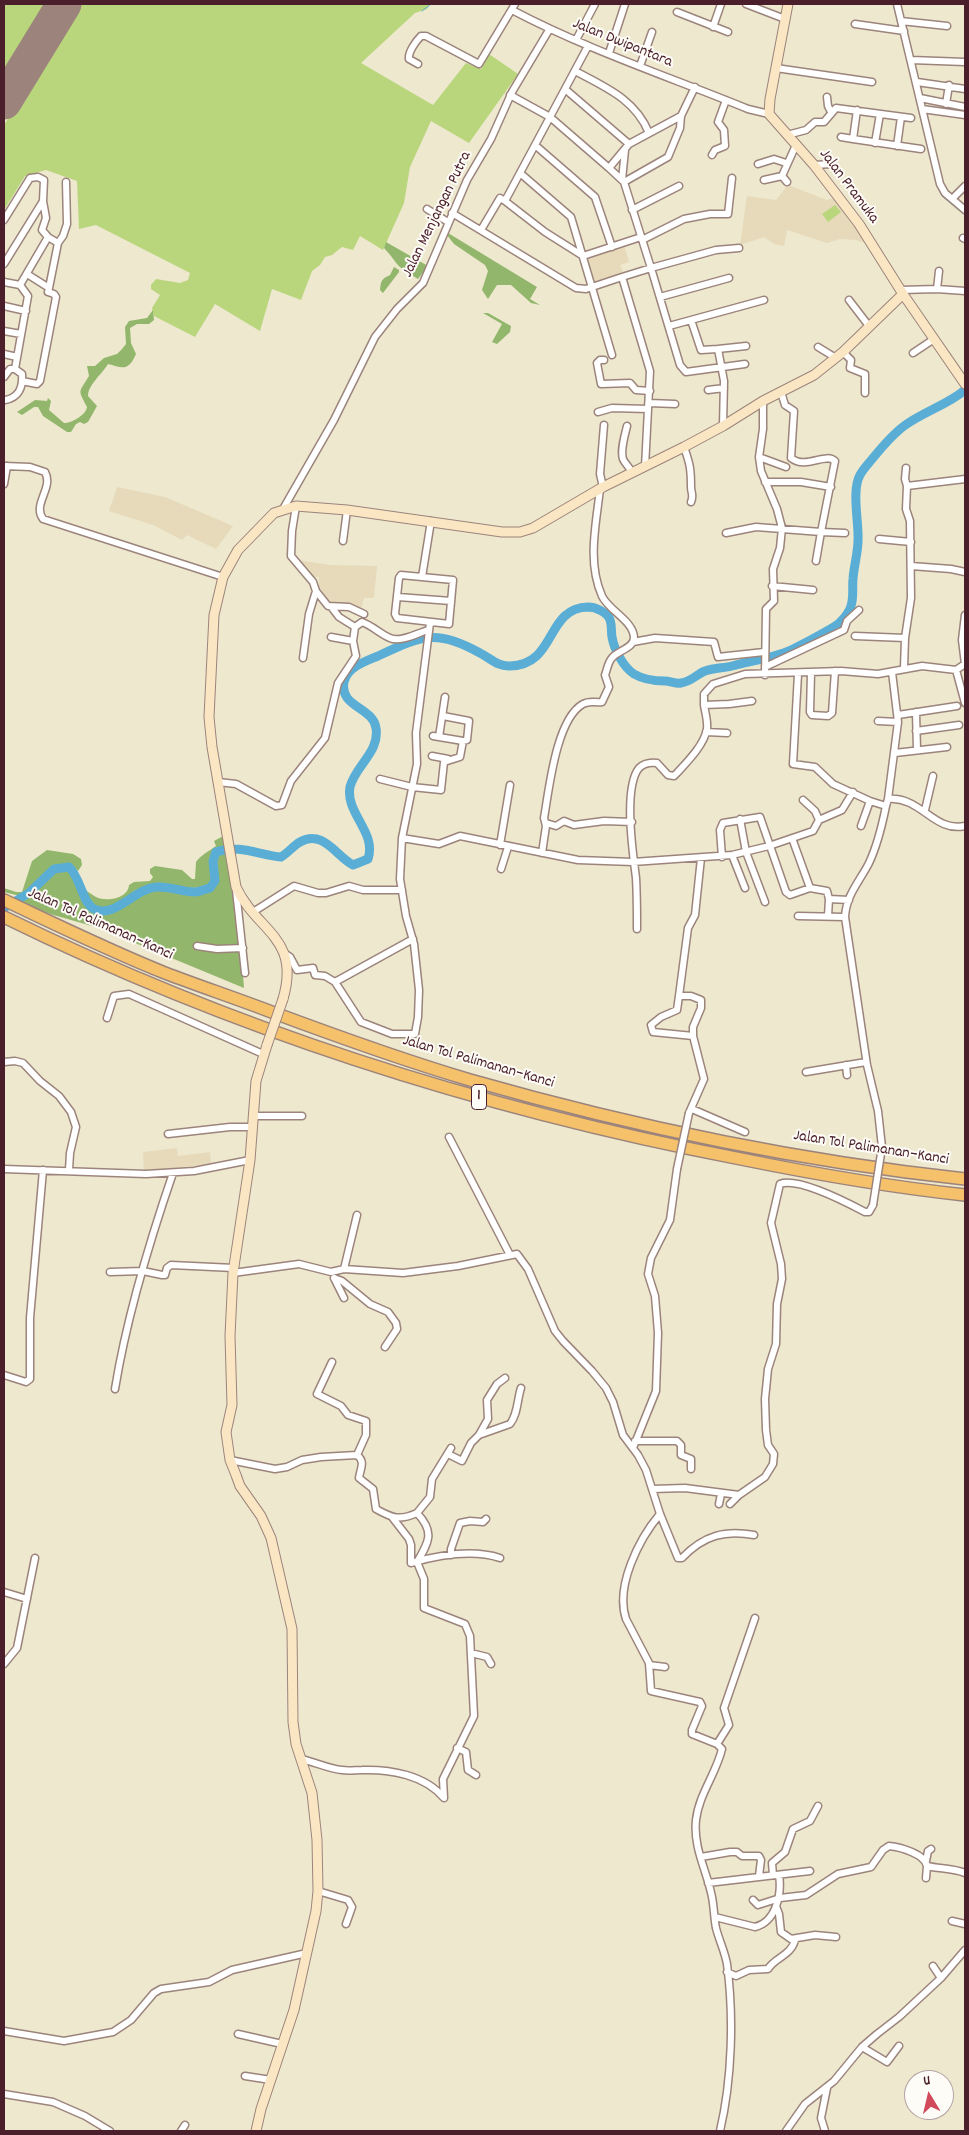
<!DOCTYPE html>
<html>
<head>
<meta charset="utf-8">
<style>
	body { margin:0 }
	#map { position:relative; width:969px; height:2135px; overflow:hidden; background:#ede8ce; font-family:Dekko,sans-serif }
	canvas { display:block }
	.frame { position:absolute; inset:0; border:5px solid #4a1f2b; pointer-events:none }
	.north { position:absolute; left:904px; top:2070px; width:50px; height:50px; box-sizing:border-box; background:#fdfcf7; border:1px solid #b5a4a5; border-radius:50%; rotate:351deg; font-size:14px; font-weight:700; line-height:20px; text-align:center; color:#4a1f2b }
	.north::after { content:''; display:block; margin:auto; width:18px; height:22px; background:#d1495b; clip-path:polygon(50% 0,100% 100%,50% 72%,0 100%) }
</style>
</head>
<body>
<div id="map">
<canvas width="969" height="2135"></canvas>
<div class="frame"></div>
<div class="north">U</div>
</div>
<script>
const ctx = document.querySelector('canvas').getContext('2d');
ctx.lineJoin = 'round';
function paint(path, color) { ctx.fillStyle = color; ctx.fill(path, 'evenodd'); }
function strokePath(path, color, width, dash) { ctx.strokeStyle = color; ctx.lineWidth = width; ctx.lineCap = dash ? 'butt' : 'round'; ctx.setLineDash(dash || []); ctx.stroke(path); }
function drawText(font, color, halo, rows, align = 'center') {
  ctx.font = font + ' Dekko,sans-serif'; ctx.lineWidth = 4; ctx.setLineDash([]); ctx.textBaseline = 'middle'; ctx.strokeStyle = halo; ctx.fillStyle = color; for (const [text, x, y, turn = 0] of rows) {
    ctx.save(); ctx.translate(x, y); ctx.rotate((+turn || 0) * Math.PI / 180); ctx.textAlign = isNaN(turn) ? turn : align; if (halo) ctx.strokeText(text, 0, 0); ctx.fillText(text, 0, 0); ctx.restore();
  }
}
paint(new Path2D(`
	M788 185 827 200 834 198 868 244 856 240 840 239 827 243 787 230 784 246 774 244 764 237 740 245 747 196 776 200Z
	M624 245 629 262 620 265 623 273 593 283 586 258 588 256Z
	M117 487 165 497 233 526 216 549 187 535 182 540 153 525 109 511Z
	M297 560 330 565 377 566 374 598H364L361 610 329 605 319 586V577H314Z
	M177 1148 178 1156 210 1152 211 1164 144 1171 143 1152Z`), '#e6daba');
paint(new Path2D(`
	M4 4H51L4 80Z
	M78 4H430L427 9 415 13 361 63 433 105 466 63 481 69 489 54 518 74 469 143 431 121 410 167 404 203 383 250 360 236 353 250 342 247 332 255 325 257 320 265 312 271 301 300 272 289 260 331 215 304 195 337 154 316 152 308 160 295 151 289V285L156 279 180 283 188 280 190 273 96 225 79 229 77 181 46 170 25 176 4 210V125Z
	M835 205 841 212 828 222 822 214Z`), '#b9d67c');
paint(new Path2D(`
	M448 233 537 287 530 299 540 305 531 303 511 285H497L488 299 482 290 488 271 485 265 454 244 447 235Z
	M386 242 428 266 418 279C412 275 402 270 397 264 393 259 389 253 384 248Z
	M394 267 399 270V272L383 293 380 290C381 281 381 279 390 275Z
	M153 310 154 320 149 324H137L130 328 131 343 136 354C128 373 121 367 108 364 102 374 88 385 88 396L97 406 88 422 84 424 80 422 76 424 71 432H67L43 416 38 407H34L22 415 17 412 35 400 47 401 48 398 51 401 49 410 64 423C72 423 86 415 87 407 78 389 78 394 89 376L87 366H95L104 358 117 354 122 349 126 344 125 327 129 321 147 318Z
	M483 313H488L511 326 510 332 497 344 492 342 502 324Z
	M225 835 227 845 214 851 210 861 212 880 209 886C189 891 177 884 158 884 133 884 97 935 85 890 89 892 92 895 96 897 106 902 128 899 129 885L134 882 150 881 153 877 150 873V869L155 866 182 870 192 879H195L196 862C201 855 209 851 216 846L214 841Z
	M47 850 73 854 81 859 82 865 78 871 70 864 53 867 20 896 4 892V888L16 892H22L32 861Z
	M222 852 226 853 227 857 237 901 244 988 99 928 50 914 22 902 55 871 69 869C80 880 78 903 93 911 114 921 129 897 147 891 164 885 180 896 197 894 202 893 207 891 211 890 221 876 213 868 218 854Z`), '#92b76c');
strokePath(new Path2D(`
	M893 4 899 27
	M422 11 431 4
	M901 34 919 108
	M937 185 942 196 965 215`), '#5aaed6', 1);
strokePath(new Path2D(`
	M4 908 29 893 54 869 69 867C81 878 82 903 94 909 115 919 135 888 157 887 169 886 182 892 195 892 200 892 205 889 210 888L215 881 213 861 216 852C238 844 260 855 281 857 288 853 293 846 300 842 323 829 336 856 353 865L368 859C377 832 345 813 350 787 355 766 380 752 376 728 373 707 339 707 344 682 347 667 366 661 378 656 421 636 436 628 480 653 490 658 498 667 510 666 557 665 545 608 588 607 596 607 608 613 610 620 612 625 611 632 612 637 614 649 623 667 634 674 644 680 654 681 665 681 670 681 676 684 681 683 691 682 697 674 705 671 714 668 724 668 732 666 751 661 773 658 791 650 804 644 822 634 834 627 841 623 849 613 851 606 854 597 852 588 853 579 854 564 859 550 858 535 858 519 852 489 860 475 863 469 869 463 873 458 882 447 892 435 904 426 923 412 947 405 965 390`), '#5aaed6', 9);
strokePath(new Path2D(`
	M4 102 64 4`), '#9c847c', 35);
const street = new Path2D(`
	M746 4 785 19
	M897 4 940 184 945 193 965 210
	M512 10C588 50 670 77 748 109L769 114
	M677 12 728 32
	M901 21 947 26
	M855 24 904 31
	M713 27 721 4
	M576 40 595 4
	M588 46 505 201 545 232 583 256 641 237
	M609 53 625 4
	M911 60 965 62
	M418 64 409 59C408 52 416 41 421 36H426L479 64 515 4
	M640 66 652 32
	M776 68 872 82
	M575 71C605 87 635 99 649 133
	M917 82 965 89
	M565 89 629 144
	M510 95 550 117 609 168 629 144 681 116 695 87
	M827 97 828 106 831 112
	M920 98 965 107
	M946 104 949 85
	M922 109 965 115
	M857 110 853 139 921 149
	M787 135 806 130 815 122H824L836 108 911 118
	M841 137 853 139
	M875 143 880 114
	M535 145 595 197 612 247
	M897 146 901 117
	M712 155 715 150 725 146 724 130 718 122 726 100
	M758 164 774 159 786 163
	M814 165 832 164
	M609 168 624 182 651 268 716 250 739 248
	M520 173 571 217 612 355
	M782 176 787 182
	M622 180 625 150
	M764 180 782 176 796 145
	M624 182 668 157 680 128 681 116
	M952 199 965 186
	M43 201 46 218 42 230 48 237 58 243
	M427 209 448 222
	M632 210 679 186
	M452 213 576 288 586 289 622 277
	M4 220 30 178 38 177 44 180 43 201 4 264
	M481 230 500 198 505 201
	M963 238 965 239
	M642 240 684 219 710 214H728L732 178
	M27 274 46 286
	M4 282 20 285 28 296 15 369 22 374C23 387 19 398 5 400
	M20 285 48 237
	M937 289 939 271
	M901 290 937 289 965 291
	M660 297 729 278
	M849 300 869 326
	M4 306 26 311
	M691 320 764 300
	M669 326 691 320 701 350 718 349 724 381 723 426
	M4 331 21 334
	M818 347 836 358
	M718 349 746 346
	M843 352 851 360 850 368 865 374V393
	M913 353 934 339
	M4 354 17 357
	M604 360H600L597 363 601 384 630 383 636 390 650 391
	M4 377 10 369H15
	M22 381 37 384 40 381 56 297 54 294 48 292 49 288 58 243 63 236 67 224 66 182
	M708 390 724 388
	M763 401V429L759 457 761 471 777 509 782 528 780 548 773 569 774 601 766 609 765 675
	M649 403 675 404
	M598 412 612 408 648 409
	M627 426C625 435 620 450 623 459 625 464 630 467 632 473
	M684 447C690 464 691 469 691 487 691 493 694 495 691 502
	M759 457 786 467
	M4 466 30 467 45 472C54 488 32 504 43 519L223 577
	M645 467 650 371 622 277 651 268 680 365 686 372 745 364
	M906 468 905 479 907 486
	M765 482H801L831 487
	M4 484 7 466
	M603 487 600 474 604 425
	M296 506 292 531 291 556 313 582 316 591
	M283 509 334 420 375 337 397 309 423 283 467 180 491 139 512 92 549 30
	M726 533 756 527 821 532 835 461C825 452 806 470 791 458L794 411 785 405 781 392
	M879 539 911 542
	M343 541 347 510
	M816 561 821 532 845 533
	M911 566 951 569 965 572
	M401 575 453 580 449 624 397 618 395 614 399 578Z
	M422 577 431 521
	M772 586 813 590
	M398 597 451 601
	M332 608 339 617 355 627
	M855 636 905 638
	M331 637 353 641
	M633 642 655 638 714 642 718 657 764 652
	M303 658 309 614 316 591 328 606 349 607 364 614
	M965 664 962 640 965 615
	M765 667 844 630 847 621 859 610
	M904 668 905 638 911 598 910 521 906 509 907 486 965 479
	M956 670 965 703
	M811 673 810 712 812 715 828 716 832 713 835 671
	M798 674 793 764 815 767 833 784 870 801 886 806 888 799C921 796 934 833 965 826
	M752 701 729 704 704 705V694L713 684 745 674 841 671 878 674 922 666 956 670 965 664
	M916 712 917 750
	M898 715 957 706
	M878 721 898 722
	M916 731 959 725
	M706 732 727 733
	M433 736 463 741
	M439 737 445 697
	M895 753 947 747
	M432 756 448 759
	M380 779 412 787 441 790 444 762 460 757 463 741 467 740 469 721 443 716
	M218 782 236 784 276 806 282 805 291 781 325 738 338 683 356 656 353 641 355 627 362 622C373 626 380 634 390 638 400 643 418 633 428 630
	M888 799 898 722 892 672
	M803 800 815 811 819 820
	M925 810 933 776
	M740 819 746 852 765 902
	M546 823 556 826 564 821 574 825 604 821 632 822
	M861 826 870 801
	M402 838 439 844 460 836 578 860 633 862 732 855 769 846 813 831 819 820 842 810 853 792
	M792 838 810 888
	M500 845 510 785
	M542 853 546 826 544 818C549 790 556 719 583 704 590 700 595 703 602 702L609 687 605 675C607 670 608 662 612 658 617 651 634 648 634 638 634 621 608 610 602 596 587 562 596 525 600 489
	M732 855 745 888
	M722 857 720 830 723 823 760 817 786 892 790 895 810 888 827 891 829 899 828 916
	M501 869 508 847
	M236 890 245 973
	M829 899 849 900
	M253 912 294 886 318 893H326L349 886 363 890H402
	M798 916 845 917
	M637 929C637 912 637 895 636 878 633 854 623 788 639 768 644 763 650 762 657 763L668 775 674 776 677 773C688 761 704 745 707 729 708 721 705 712 704 705
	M197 946 217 949 243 948
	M284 953 290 957 297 970 313 968 315 975 325 976 335 982 361 1022 392 1034H415L418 1017 419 990 414 944 406 916 400 879 402 838 417 764 416 733 430 623
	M335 982 413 939
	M679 996 688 928 695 915 701 858
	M107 1018 114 996 129 994 263 1054
	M4 1062 15 1061 23 1063 40 1081 59 1096 71 1112 76 1127 70 1153 69 1170
	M846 1065 847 1075
	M806 1072 866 1062
	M692 1109 745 1132
	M689 1113 704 1079 693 1036V1027L701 1008V1000L691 996H679L677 1010 661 1017 651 1025 653 1032 693 1036
	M253 1116H302
	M168 1134 230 1127H252
	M449 1137 510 1255
	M882 1147 878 1111 867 1065 845 917C846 895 860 881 869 863 878 844 882 826 886 806
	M4 1169 146 1174 194 1171 250 1160
	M344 1269 357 1215
	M110 1272 143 1271 162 1275H165L167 1268 171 1265 234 1268
	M233 1273 299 1264 331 1272 344 1269 403 1273 458 1266 517 1254 528 1269 555 1331 563 1341 592 1371 606 1388 613 1402 623 1435 638 1455 646 1470 660 1514 678 1558H682C704 1535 725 1530 754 1535
	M334 1278 342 1281 370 1304 388 1312 396 1323 397 1329 385 1347
	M334 1278 344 1298
	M332 1362 317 1394 341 1406 348 1415 366 1421V1435L357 1455
	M4 1375 26 1382 30 1379V1318L43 1170
	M115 1389C127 1315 149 1243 173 1173
	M479 1435 488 1419 487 1400 497 1384 505 1378
	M635 1441H677L681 1445V1455L691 1459V1469
	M633 1448 656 1391 658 1333 655 1296 648 1274 651 1258 670 1220 677 1169
	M448 1454 462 1461 471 1443 479 1435 510 1424C518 1414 517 1400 521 1388
	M230 1460 275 1469 287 1467 302 1460 321 1457 357 1455C366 1462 360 1469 359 1478L373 1489 376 1509C392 1518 399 1521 417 1513 435 1532 429 1542 417 1562L424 1579V1608L465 1624 470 1636 474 1716 443 1779 444 1798C425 1775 390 1769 362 1770 355 1770 349 1771 342 1770 329 1769 315 1762 301 1759
	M652 1489 685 1488 739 1495 765 1477 773 1464 774 1454 768 1445 766 1430 765 1399 768 1369 776 1344 777 1304 782 1279 781 1264 771 1223 780 1184C798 1177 848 1203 865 1212H869L873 1205
	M719 1504 721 1494
	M730 1504 739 1495
	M417 1513 430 1497 432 1479 451 1448
	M660 1514C639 1539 615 1586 626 1619L649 1663 651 1691 700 1702 702 1706 692 1730V1734L717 1744 722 1749C716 1774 699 1794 696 1820 693 1848 707 1871 712 1897 714 1907 714 1918 716 1928 719 1940 725 1952 727 1964 734 2016 732 2080 720 2131
	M392 1517 409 1539 411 1545V1563C439 1555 472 1549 500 1558
	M451 1555V1549L460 1523 470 1521 483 1522 486 1519
	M4 1592 27 1599
	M471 1653 487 1657 491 1664
	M4 1664 17 1648 35 1558
	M649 1665 665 1667
	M717 1744 729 1725 724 1708 755 1618
	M457 1748 466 1752 468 1770 476 1775
	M701 1857 730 1852H737L742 1856H759L761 1860 759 1876
	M926 1861 928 1851 931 1849
	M773 1875 772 1863 785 1852 793 1829 810 1821 818 1806
	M926 1878 927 1866
	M708 1883 810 1871
	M318 1891 348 1900 352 1907 346 1924
	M753 1900 758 1905 780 1898 806 1895 838 1874 871 1867 883 1850 889 1846C900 1847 925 1854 927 1866 940 1869 953 1868 965 1873
	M776 1906 779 1914 781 1932 791 1939 815 1935 836 1937
	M715 1917 755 1927C776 1922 782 1894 779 1875
	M952 1921 965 1924
	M933 1966 941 1978
	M727 1972 736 1976 749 1970 768 1969C775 1957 791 1956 795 1940
	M4 2031 64 2041 113 2032 131 2020 154 1993 161 1989 209 1982 232 1970 307 1953
	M238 2034 282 2044
	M862 2047 887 2062 899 2046
	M245 2076 271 2080
	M4 2094 53 2102 85 2116 110 2131
	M181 2131 185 2125
	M786 2131 805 2104 834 2081 862 2047 877 2034 899 2017 941 1978 965 1950
	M825 2131 821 2118 827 2088`);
const secondary = new Path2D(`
	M788 4 770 99 769 114 814 165 859 224 903 294 965 384
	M283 999C301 937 257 932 236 887L212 747 209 717 214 615 223 577 238 550 274 513 296 506 347 510 502 532H520L533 528 603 487 684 447 723 426 763 401 814 375 843 352 903 294
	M256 2131 261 2109 294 2010 316 1911 318 1891 317 1840 312 1793 296 1744 293 1722 292 1629 271 1538 261 1516 240 1486 236 1475 230 1460 226 1432 232 1405 230 1336 233 1273 250 1160 256 1081 267 1045`);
const highway = new Path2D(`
	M4 900C57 925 110 951 165 973 199 986 235 998 269 1011 336 1036 402 1060 470 1080 631 1126 798 1161 965 1179
	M4 917C236 1031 487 1110 741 1159 815 1174 890 1187 965 1195`);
strokePath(street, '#9c847c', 9);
strokePath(secondary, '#9c847c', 11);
strokePath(highway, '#9c847c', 14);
strokePath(street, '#fff', 6);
strokePath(secondary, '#fbe6c4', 9);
strokePath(highway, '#f5c16b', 11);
const streetBridge = new Path2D(`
	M677 1169 689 1113
	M873 1205 882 1147`);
const secondaryBridge = new Path2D(`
	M267 1045 283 999`);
strokePath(streetBridge, '#9c847c', 9, []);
strokePath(secondaryBridge, '#9c847c', 11, []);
strokePath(streetBridge, '#fff', 6);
strokePath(secondaryBridge, '#fbe6c4', 9);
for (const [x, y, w] of [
	[479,1097,15]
]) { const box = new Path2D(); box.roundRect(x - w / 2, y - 12.5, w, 25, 4); ctx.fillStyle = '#fdfcf7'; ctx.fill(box); strokePath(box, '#4a1f2b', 1); }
drawText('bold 15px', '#4a1f2b', null, [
	["1",479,1097]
]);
drawText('16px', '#4a1f2b', '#fdfcf7', [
	["Jalan Dwipantara",622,44,22],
	["Jalan Pramuka",848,187,53],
	["Jalan Menjangan Putra",438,215,-64],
	["Jalan Tol Palimanan–Kanci",100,925,24],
	["Jalan Tol Palimanan–Kanci",478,1063,16],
	["Jalan Tol Palimanan–Kanci",871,1149,9]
]);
</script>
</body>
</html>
